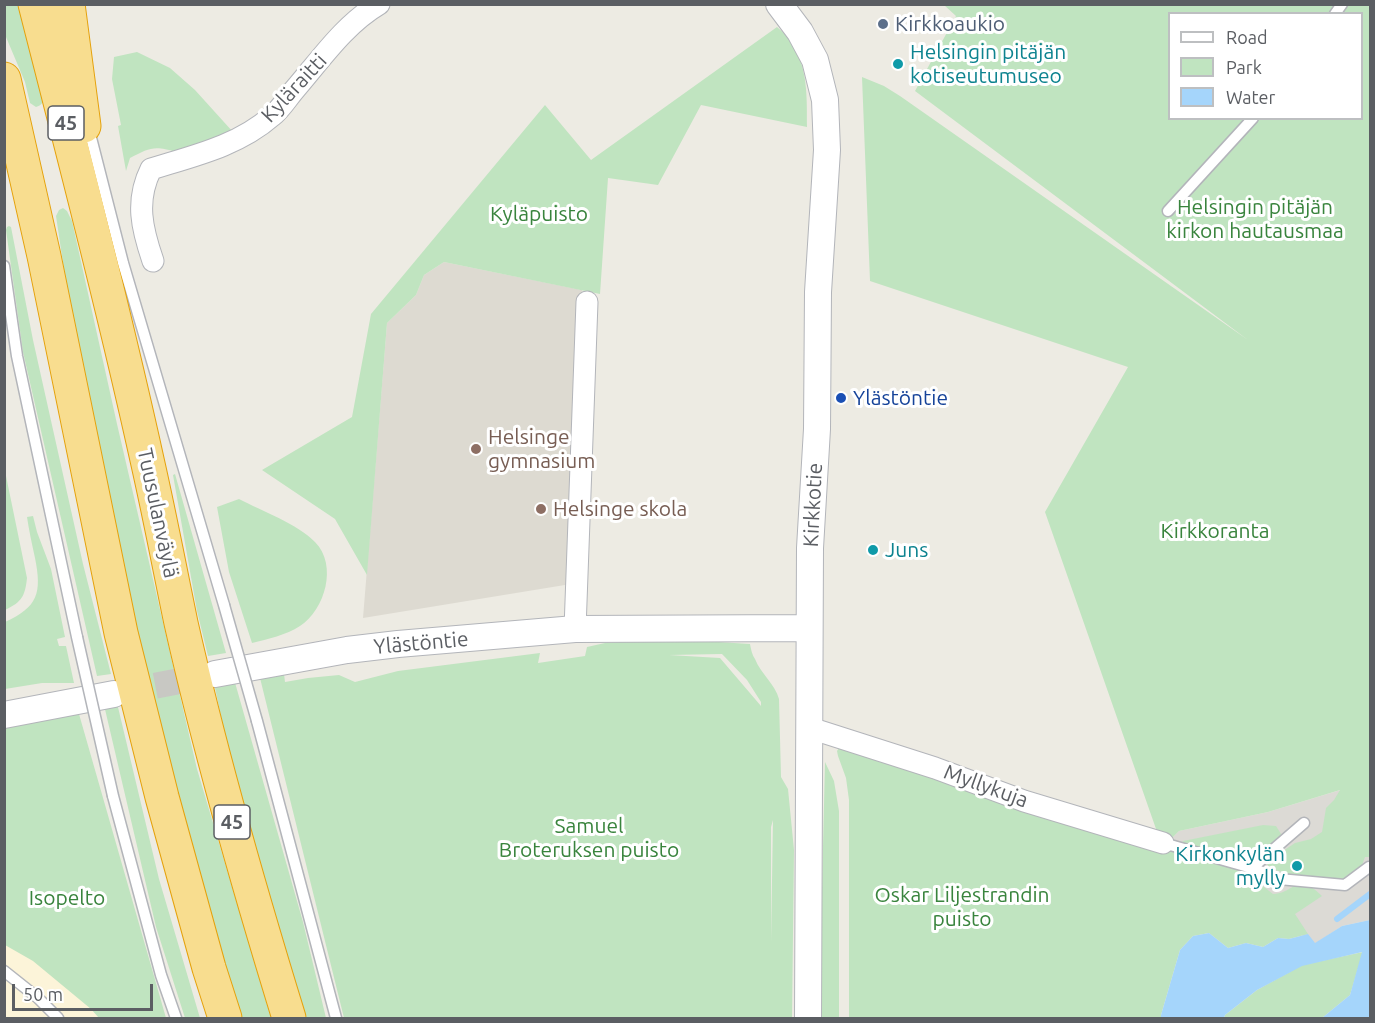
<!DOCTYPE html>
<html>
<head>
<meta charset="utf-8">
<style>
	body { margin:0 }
	#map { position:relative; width:1375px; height:1023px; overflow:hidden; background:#edebe3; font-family:Ubuntu,sans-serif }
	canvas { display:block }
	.frame { position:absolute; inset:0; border:6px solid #5b5e63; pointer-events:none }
	.legend { position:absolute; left:1168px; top:12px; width:195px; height:108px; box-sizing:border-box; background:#fff; border:2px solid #bdbfc1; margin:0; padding:8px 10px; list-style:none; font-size:18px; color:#5b5e63 }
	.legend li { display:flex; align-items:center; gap:12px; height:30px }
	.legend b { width:30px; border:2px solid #bdbfc1 }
	.scale { position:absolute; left:12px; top:984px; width:141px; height:27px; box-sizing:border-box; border:3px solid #5b5e63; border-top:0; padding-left:8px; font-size:18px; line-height:21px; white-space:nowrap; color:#5b5e63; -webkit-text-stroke:4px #fff; paint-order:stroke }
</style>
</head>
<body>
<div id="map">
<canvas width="1375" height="1023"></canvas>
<div class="frame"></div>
<ul class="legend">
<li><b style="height:8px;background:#fff"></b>Road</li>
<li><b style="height:16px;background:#c0e4c0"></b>Park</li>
<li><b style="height:16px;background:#a5d5fb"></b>Water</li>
</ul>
<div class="scale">50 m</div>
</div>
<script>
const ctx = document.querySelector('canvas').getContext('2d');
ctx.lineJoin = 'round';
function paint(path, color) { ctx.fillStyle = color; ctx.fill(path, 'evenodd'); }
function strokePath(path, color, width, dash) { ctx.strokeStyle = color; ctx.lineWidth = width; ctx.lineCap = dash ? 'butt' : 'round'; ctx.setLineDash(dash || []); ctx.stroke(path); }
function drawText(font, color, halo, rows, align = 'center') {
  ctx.font = font + ' Ubuntu,sans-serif'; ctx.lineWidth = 6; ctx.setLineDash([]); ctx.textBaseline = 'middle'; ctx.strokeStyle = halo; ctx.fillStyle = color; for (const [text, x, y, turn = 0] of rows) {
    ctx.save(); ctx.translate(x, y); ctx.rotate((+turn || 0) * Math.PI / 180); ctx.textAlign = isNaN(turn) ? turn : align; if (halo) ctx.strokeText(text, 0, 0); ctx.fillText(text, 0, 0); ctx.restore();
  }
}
paint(new Path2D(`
	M4 930 91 1009 99 1018H5Z`), '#fcf4d9');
paint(new Path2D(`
	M1370 781V920L1342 926 1315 944 1163 847 1179 831 1268 812Z`), '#dcdad5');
paint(new Path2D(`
	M444 262 582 290 571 584 363 618 387 323 416 295 424 275Z`), '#dddad1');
paint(new Path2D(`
	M4 5H22L44 97C43 103 42 105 36 107L30 103 25 82 6 37 5 28Z
	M944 5H1370V857H1365C1363 862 1362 867 1359 871 1341 891 1294 875 1271 869L1267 864 1268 861 1295 843 1311 839 1322 832 1326 808 1334 800 1340 790 1268 812 1179 831 1163 847 1246 873 1273 894C1298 892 1295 870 1322 896L1295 914 1308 934 1289 939 1278 938 1263 947 1246 943 1228 948 1209 933 1193 936 1180 950 1161 1015V1018H849V800L846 778 838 756 837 751 840 746 1162 846 1045 512 1128 367 870 281 862 77 884 86 900 96 1248 340 915 91 956 16ZM1170 14H1362V118H1170Z
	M777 27C782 31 787 36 791 41 808 67 807 97 807 127L701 105 658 185 608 178 600 294 444 262 424 275 416 295 387 323 367 575 335 519 262 470 352 417 371 314 545 105 591 160Z
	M137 52 170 68 195 90 233 132 176 152C154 145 149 148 130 158L126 171 118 126 121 125 112 79 114 57Z
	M63 208 67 211 72 221 117 424 197 769 271 1018H237L169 778 76 350 56 216 59 210Z
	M9 226 11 227 33 340 83 564 111 674 97 676 23 352 6 230 7 227Z
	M5 471 27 578C25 596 22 602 5 610Z
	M175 474 226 653 208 656 197 611 173 475Z
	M239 499C262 511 298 524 315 542 338 565 325 610 300 626 286 635 268 639 252 643L229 572 217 507Z
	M33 516 37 532 51 569 65 637 57 639 59 646H66L74 683H42L5 689V622C38 607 42 593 35 558 32 544 29 531 27 517Z
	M634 641 718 642 750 644C751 649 752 655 755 659 761 674 775 684 779 699L781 777 788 789 794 850 792 1018H344L260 678 284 674 285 682 308 678 339 675 355 682 398 671 540 653 538 663 585 656 587 647 605 643ZM722 654 747 680 761 702V706L720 658 669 655ZM773 820 771 942V943V827Z
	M234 679 303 922 326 1018H306L256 855 228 750 214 683Z
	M117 703 159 879 200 1018H185L156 927 104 705Z
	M79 714 166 1018H99L91 1009 33 961 5 945V728Z
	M825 762 834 781 839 811V1018H822L820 973Z
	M1263 825 1276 826 1281 834 1280 841 1256 860 1243 862 1182 843 1183 841Z
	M1363 952 1350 995 1322 1018H1224L1225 1015 1257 990 1302 965Z`), '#c0e4c0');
paint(new Path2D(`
	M1370 920V1017L1368 1018H1322L1350 995 1362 952 1302 966 1257 990 1225 1015 1224 1018H1161V1015L1180 950 1193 936 1209 933 1228 948 1246 943 1263 947 1278 938 1289 939 1308 934 1315 943 1342 926Z`), '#a5d5fb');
strokePath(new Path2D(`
	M1337 919 1370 894`), '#a5d5fb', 6);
strokePath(new Path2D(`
	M117 693 211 675`), '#c8c8c3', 26, [26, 13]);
const service = new Path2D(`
	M1335 14 1342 4
	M88 126 123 263 224 605
	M1168 211 1253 118
	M4 266 17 356 77 637
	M257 721 336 1018
	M113 796 161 975 176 1018
	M1163 843 1252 868 1279 879 1345 885 1369 867
	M1252 868 1304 823
	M4 971 38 998 58 1018`);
const minor = new Path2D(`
	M153 261C142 229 135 201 151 169 193 156 238 146 272 116 281 109 288 97 296 88 321 59 345 24 379 4
	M575 629 587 302
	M810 728 935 768 1024 801 1163 843`);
const tertiary = new Path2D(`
	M779 4 800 32 815 60 825 100 827 150 818 292 817 429 810 548 808 1018
	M215 674 347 650 398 644 575 629 809 628
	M4 715 114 694`);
const motorway = new Path2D(`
	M35 4C74 157 114 310 148 464 160 517 170 570 181 623 211 756 249 888 289 1018
	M68 4 84 126
	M4 79 44 256 121 633 162 797 209 968 225 1018`);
strokePath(service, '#b3b5ba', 13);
strokePath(minor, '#b3b5ba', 23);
strokePath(tertiary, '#b3b5ba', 28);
strokePath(motorway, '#e5a10b', 35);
strokePath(service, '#fff', 10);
strokePath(minor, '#fff', 21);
strokePath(tertiary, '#fff', 26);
strokePath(motorway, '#f8dd8f', 33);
const serviceBridge = new Path2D(`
	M224 605 257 721
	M77 637 113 796`);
strokePath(serviceBridge, '#b3b5ba', 13, []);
strokePath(serviceBridge, '#fff', 10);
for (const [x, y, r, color] of [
	[883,24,6,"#5c6f8a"],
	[898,64,6,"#0f9aa8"],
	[841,398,6,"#1a4fb4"],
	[476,449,6,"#8d6e63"],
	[541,509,6,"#8d6e63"],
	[873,550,6,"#0f9aa8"],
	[1297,866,6,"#0f9aa8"]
]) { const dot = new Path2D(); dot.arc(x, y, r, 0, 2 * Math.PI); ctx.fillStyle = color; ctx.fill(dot); strokePath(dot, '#fff', 2); }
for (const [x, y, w] of [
	[66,123,36],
	[232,822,36]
]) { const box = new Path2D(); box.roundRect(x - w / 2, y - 17, w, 34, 4.5); ctx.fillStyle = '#fff'; ctx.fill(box); strokePath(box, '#5b5e63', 1.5); }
drawText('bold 20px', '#5b5e63', null, [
	["45",66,123],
	["45",232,822]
]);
drawText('21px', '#4e5e75', '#fff', [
	["Kirkkoaukio",895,24]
], 'left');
drawText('21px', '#0d838f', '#fff', [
	["Helsingin pitäjän",910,52],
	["kotiseutumuseo",910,76],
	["Juns",885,550],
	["Kirkonkylän",1285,854,"right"],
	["mylly",1285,878,"right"]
], 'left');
drawText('21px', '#5b5e63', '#fff', [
	["Kyläraitti",294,88,-47],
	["Kirkkotie",813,505,-87],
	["Tuusulanväylä",158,513,78],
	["Ylästöntie",421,643,-5],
	["Myllykuja",986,786,20]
]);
drawText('21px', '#39843d', '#fff', [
	["Helsingin pitäjän",1255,207],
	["kirkon hautausmaa",1255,231],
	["Kyläpuisto",539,214],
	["Kirkkoranta",1215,531],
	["Samuel",589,826],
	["Broteruksen puisto",589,850],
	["Oskar Liljestrandin",962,895],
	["puisto",962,919],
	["Isopelto",67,898]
]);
drawText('21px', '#164399', '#fff', [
	["Ylästöntie",853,398]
], 'left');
drawText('21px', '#785e54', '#fff', [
	["Helsinge",488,437],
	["gymnasium",488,461],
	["Helsinge skola",553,509]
], 'left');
</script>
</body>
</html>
